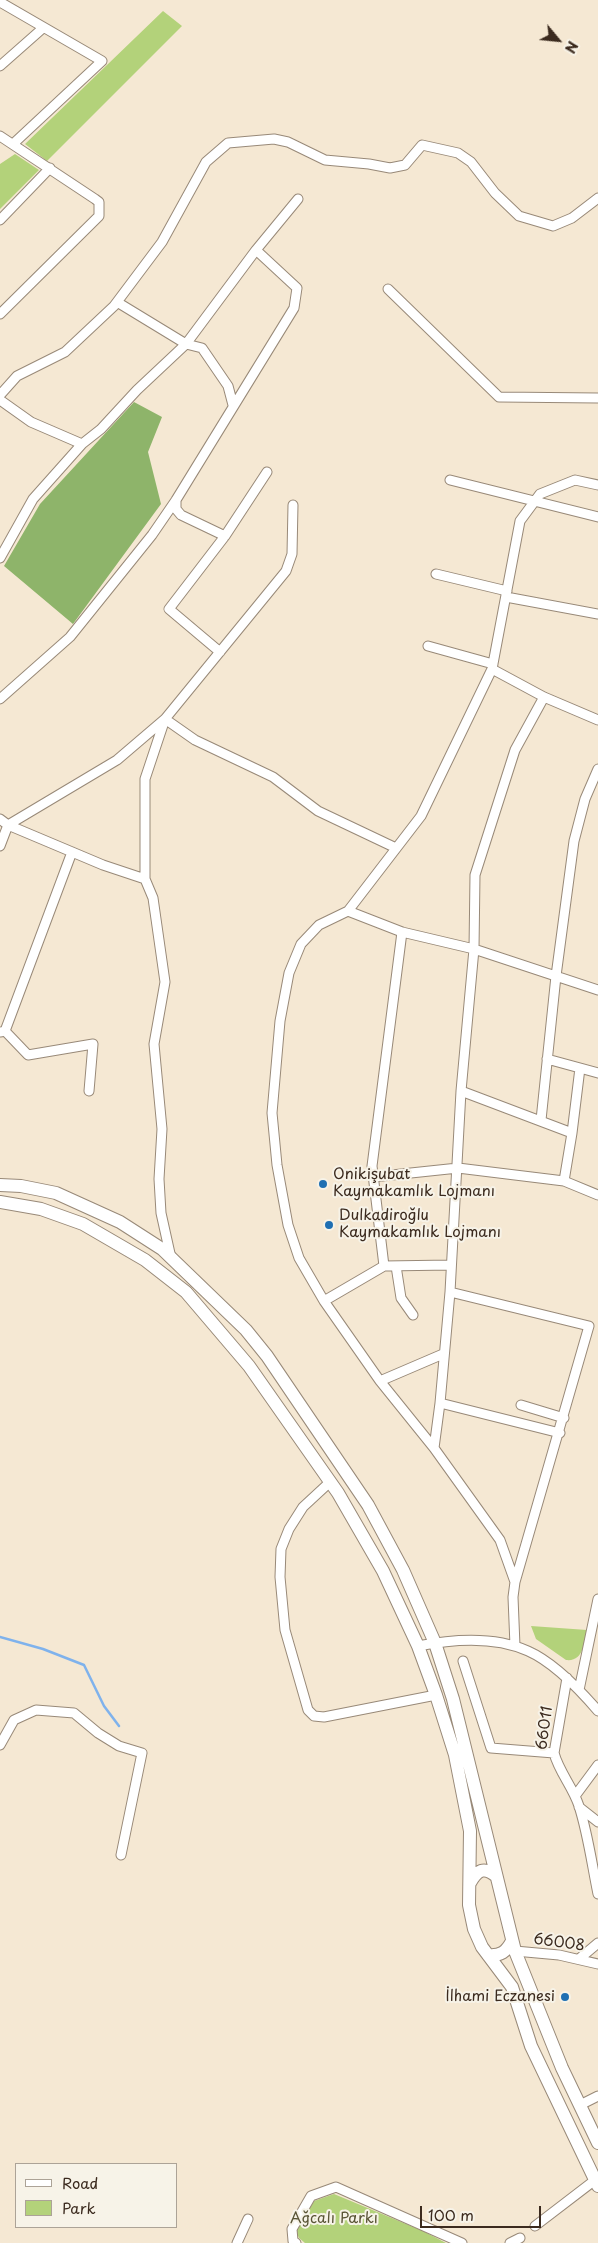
<!DOCTYPE html>
<html>
<head>
<meta charset="utf-8">
<style>
	body { margin:0 }
	#map { position:relative; width:598px; height:2243px; overflow:hidden; background:#f5e8d3; font-family:"Playpen Sans",sans-serif }
	canvas { display:block }
	.legend { position:absolute; left:15px; top:2163px; width:162px; height:65px; box-sizing:border-box; background:#f7f3e8; border:1px solid #aca397; margin:0; padding:6px 9px; list-style:none; font-size:15px; color:#3b2a1e }
	.legend li { display:flex; align-items:center; gap:10px; height:25px }
	.legend b { width:25px; border:1px solid #aca397 }
	.north { position:absolute; left:533px; top:15px; width:50px; height:50px; -webkit-text-stroke:4px #f7f3e8; paint-order:stroke; rotate:118deg; font-size:14px; font-weight:700; line-height:20px; text-align:center; color:#3b2a1e }
	.north::after { content:''; display:block; margin:auto; width:18px; height:22px; background:#3b2a1e; clip-path:polygon(50% 0,100% 100%,50% 72%,0 100%) }
	.scale { position:absolute; left:420px; top:2206px; width:121px; height:22px; box-sizing:border-box; border:2px solid #3b2a1e; border-top:0; padding-left:6px; font-size:15px; line-height:18px; white-space:nowrap; color:#3b2a1e; -webkit-text-stroke:4px #f7f3e8; paint-order:stroke }
</style>
</head>
<body>
<div id="map">
<canvas width="598" height="2243"></canvas>
<ul class="legend">
<li><b style="height:6px;background:#fff"></b>Road</li>
<li><b style="height:14px;background:#b3d27a"></b>Park</li>
</ul>
<div class="north">N</div>
<div class="scale">100 m</div>
</div>
<script>
const ctx = document.querySelector('canvas').getContext('2d');
ctx.lineJoin = 'round';
function paint(path, color) { ctx.fillStyle = color; ctx.fill(path, 'evenodd'); }
function strokePath(path, color, width, dash) { ctx.strokeStyle = color; ctx.lineWidth = width; ctx.lineCap = dash ? 'butt' : 'round'; ctx.setLineDash(dash || []); ctx.stroke(path); }
function drawText(font, color, halo, rows, align = 'center') {
  ctx.font = font + ' "Playpen Sans",sans-serif'; ctx.lineWidth = 4; ctx.setLineDash([]); ctx.textBaseline = 'middle'; ctx.strokeStyle = halo; ctx.fillStyle = color; for (const [text, x, y, turn = 0] of rows) {
    ctx.save(); ctx.translate(x, y); ctx.rotate((+turn || 0) * Math.PI / 180); ctx.textAlign = isNaN(turn) ? turn : align; if (halo) ctx.strokeText(text, 0, 0); ctx.fillText(text, 0, 0); ctx.restore();
  }
}
paint(new Path2D(`
	M163 11 182 26 47 161 25 144Z
	M15 154 39 170 0 209V164Z
	M531 1626 587 1630C584 1642 584 1662 566 1660L536 1639Z
	M334 2194 423 2231 446 2243H305L299 2238 296 2231 314 2201Z`), '#b3d27a');
paint(new Path2D(`
	M134 402 162 417 148 452 161 504 73 624 4 566 40 504Z`), '#8eb46a');
strokePath(new Path2D(`
	M0 1637 43 1649 84 1665 104 1706 119 1726`), '#7fb2ec', 2.5);
const street = new Path2D(`
	M0 2 102 61 13 144
	M0 66 43 28
	M0 136 95 199 99 202V216L0 314
	M0 220 50 168
	M388 289 499 397 598 398
	M117 302 186 344 202 348 228 386 233 405
	M0 395 17 376 65 352 114 306 162 242 206 162 228 143 274 139 288 142 325 160 369 164 390 168 405 165 422 145 458 153 471 162 495 193 519 216 553 226 572 218 598 198
	M0 400 31 422 82 444
	M450 480 598 517
	M176 500V509L181 515 225 536
	M0 558 33 499 82 444 101 429 137 390 186 344 256 250 298 199
	M436 574 507 591
	M506 597 598 614
	M428 646 493 664
	M220 652 169 609 225 536 267 472
	M492 669 544 697 598 720
	M0 699 70 637 152 535 176 500 294 308 297 288 256 250
	M0 819 8 825 103 865 145 879
	M0 846 8 825 117 760 165 719 286 571 292 554 293 505
	M348 911 319 925 301 944 289 973 280 1021 272 1113 277 1165 288 1225 299 1258 324 1301 380 1381 434 1448 500 1540 515 1582
	M402 932 348 911 421 816 492 669 520 521 540 494 575 480 598 485
	M5 1031 72 852
	M0 1032 5 1031 28 1055 93 1044 89 1091
	M547 1059 598 1073
	M461 1091 572 1133 564 1181 598 1195
	M541 1120 556 976 574 841 585 799 598 769
	M572 1133 580 1068
	M373 1177 458 1168 564 1181
	M171 1258 161 1213 159 1179 162 1129 154 1044 165 982 153 898 145 879V779L165 719 195 740 273 777 318 811 396 848
	M451 1265 384 1266 372 1166 402 932 474 949 598 990
	M396 1266 401 1298 413 1315
	M450 1292 440 1403 560 1433
	M324 1301 384 1266
	M380 1381 443 1354
	M521 1405 564 1418
	M434 1448 440 1403
	M330 1482 303 1507 289 1529 281 1549 280 1577 285 1630 308 1710 314 1716 324 1717 436 1695
	M418 1646C453 1639 495 1636 528 1651 553 1662 580 1690 598 1711
	M515 1646 513 1597 515 1582 589 1326 450 1292 461 1091 474 949 475 875 515 750 544 697
	M463 1661 491 1748 554 1753
	M567 1678 554 1753C559 1772 573 1787 579 1806 588 1834 592 1865 598 1894
	M579 1690 598 1599
	M0 1745 14 1720 36 1710 74 1713 98 1733 119 1746 142 1753 121 1855
	M575 1796 598 1765
	M579 1807 598 1822
	M515 1951 559 1955 598 1964
	M579 1959 598 1943
	M580 2105 598 2096
	M535 2226 595 2180
	M237 2243 248 2219
	M296 2243 293 2241 292 2229 311 2196 336 2187 462 2243
	M510 2243 520 2238`);
const secondary = new Path2D(`
	M0 1185 21 1186 56 1193 120 1222 162 1249 246 1330 267 1356 368 1505 403 1570 435 1643 453 1699 515 1951 562 2068 598 2143
	M0 1202 41 1209 83 1224 145 1260 186 1292 249 1366 338 1493 383 1571 418 1646 436 1695 455 1755 470 1831 469 1905 474 1929 482 1947 512 1987 531 2046 598 2186
	M470 1883C477 1870 484 1866 496 1876
	M488 1955C501 1956 506 1952 512 1941`);
strokePath(street, '#988978', 11);
strokePath(secondary, '#988978', 14);
strokePath(street, '#fff', 9);
strokePath(secondary, '#fff', 12);
for (const [x, y, r, color] of [
	[323,1184,5,"#1f6fb2"],
	[329,1225,5,"#1f6fb2"],
	[565,1997,5,"#1f6fb2"]
]) { const dot = new Path2D(); dot.arc(x, y, r, 0, 2 * Math.PI); ctx.fillStyle = color; ctx.fill(dot); strokePath(dot, '#f7f3e8', 2); }
drawText('15px', '#3b2a1e', '#f7f3e8', [
	["Onikişubat",333,1175],
	["Kaymakamlık Lojmanı",333,1192],
	["Dulkadiroğlu",339,1216],
	["Kaymakamlık Lojmanı",339,1233],
	["İlhami Eczanesi",555,1997,"right"]
], 'left');
drawText('15px', '#3b2a1e', '#f7f3e8', [
	["66011",545,1728,-82],
	["66008",559,1943,8]
]);
drawText('15px', '#595435', '#f7f3e8', [
	["Ağcalı Parkı",334,2219]
]);
</script>
</body>
</html>
